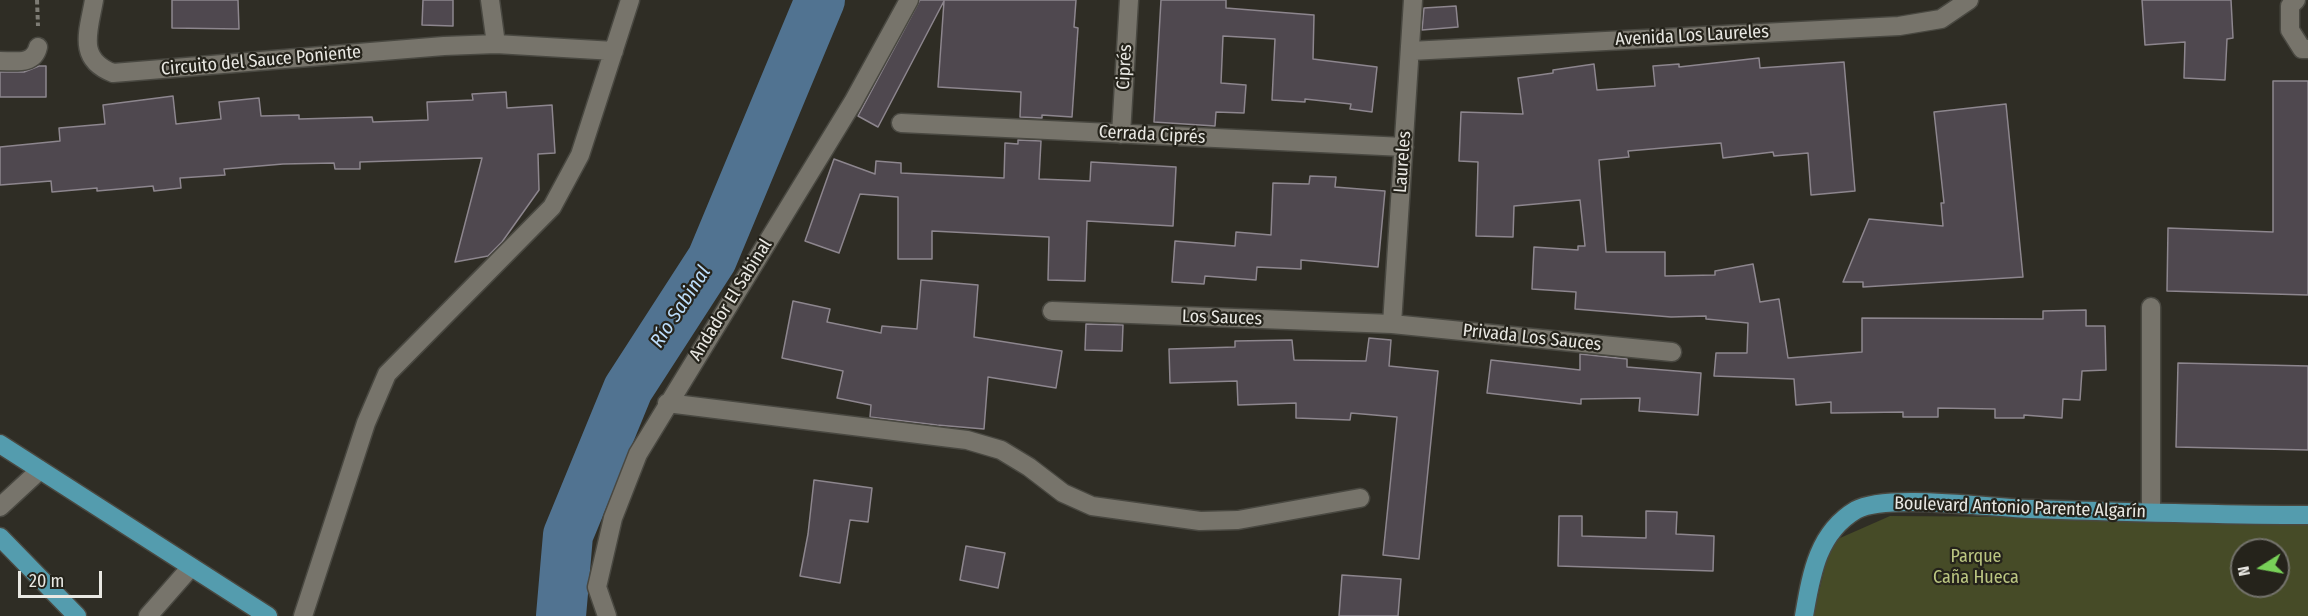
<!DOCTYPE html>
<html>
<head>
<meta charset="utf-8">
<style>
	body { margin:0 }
	#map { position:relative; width:2308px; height:616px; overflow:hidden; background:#2f2d25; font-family:"Fira Sans Condensed",sans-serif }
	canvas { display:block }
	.north { position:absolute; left:2230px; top:538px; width:60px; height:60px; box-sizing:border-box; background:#25231b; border:2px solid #73726b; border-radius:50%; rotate:259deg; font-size:16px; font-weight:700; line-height:24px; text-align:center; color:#e9e8e3 }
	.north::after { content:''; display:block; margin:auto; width:21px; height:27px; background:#78d158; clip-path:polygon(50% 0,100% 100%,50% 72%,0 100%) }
	.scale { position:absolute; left:18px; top:571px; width:84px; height:27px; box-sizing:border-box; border:3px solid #e9e8e3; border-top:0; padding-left:8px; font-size:18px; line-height:21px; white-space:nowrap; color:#e9e8e3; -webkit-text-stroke:4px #25231b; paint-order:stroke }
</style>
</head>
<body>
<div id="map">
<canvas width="2308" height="616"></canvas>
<div class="north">N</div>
<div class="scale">20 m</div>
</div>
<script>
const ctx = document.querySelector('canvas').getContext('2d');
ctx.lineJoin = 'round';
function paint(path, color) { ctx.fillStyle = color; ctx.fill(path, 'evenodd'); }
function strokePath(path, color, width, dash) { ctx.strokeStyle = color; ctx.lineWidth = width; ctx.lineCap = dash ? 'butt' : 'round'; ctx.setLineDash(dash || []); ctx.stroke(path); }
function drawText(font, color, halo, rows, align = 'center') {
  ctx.font = font + ' "Fira Sans Condensed",sans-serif'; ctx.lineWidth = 4.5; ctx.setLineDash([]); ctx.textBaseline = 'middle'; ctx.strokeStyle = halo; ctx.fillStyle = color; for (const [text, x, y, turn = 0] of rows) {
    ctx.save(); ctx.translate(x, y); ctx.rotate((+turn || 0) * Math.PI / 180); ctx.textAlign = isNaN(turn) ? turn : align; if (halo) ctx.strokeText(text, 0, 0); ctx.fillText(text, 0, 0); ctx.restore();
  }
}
paint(new Path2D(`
	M1890 516 2308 519V616H1813L1831 542ZM2242 550H2278V586H2242Z`), '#464b27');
strokePath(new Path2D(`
	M561 616 568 535 628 389 712 259 820 0`), '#517391', 50);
const building = new Path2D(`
	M172 0H238L239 29 172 28Z
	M423 0H453V26L422 25Z
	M920 0H1076L1074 27 1078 28 1072 117 1042 115V118L1020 117 1021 92 938 87 944 1 878 127 858 116Z
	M1161 0H1226V8L1314 15 1313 59 1377 67 1372 112 1350 109 1351 104 1305 99V102L1272 100 1275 39 1223 36 1221 83 1246 85 1244 113 1216 112 1215 126 1154 122Z
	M2142 0H2231L2233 38 2227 39 2225 80 2184 78 2185 42 2145 45Z
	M1456 6 1458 27 1422 30 1424 8Z
	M1759 58 1760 68 1844 62 1855 191 1811 195 1808 153 1774 156 1773 152 1723 158 1721 143 1628 151 1629 157 1599 160 1606 252H1665V276L1715 275V271L1753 264 1760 302 1779 299 1788 358 1862 352V318L2043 319V311L2086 310V326H2105L2106 370 2082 371 2080 400 2063 399 2062 418 2024 415V418H1995V409L1938 408V417H1903V412L1831 413V402L1796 405 1794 379 1714 376 1716 353H1747L1748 323 1706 319V316L1671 317 1575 309 1576 292 1532 289 1534 247 1578 250V246H1585L1580 200 1514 206 1513 237 1476 236 1478 162 1459 161 1461 112 1523 114 1518 78 1553 73V70L1594 64 1597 90 1655 86 1653 66 1679 64V67Z
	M39 66H46V97H0V72H24Z
	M2273 81H2308V295L2167 291 2168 228 2273 232Z
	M506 92 507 108 552 105 555 153 538 154 539 190 502 242 488 256 455 262 482 158 360 162V169H335L334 163 283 164 224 169 225 175 180 178 181 188 154 191 153 186 97 191V188L52 192 51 181 0 185V147L60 141 59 128 105 124 103 105 173 96 176 124 221 119 219 102 259 98 261 116 299 115V119L372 117 373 122 428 120 427 102 473 100 472 94Z
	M2006 104 2023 277 1863 287V282H1843L1869 219 1943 226 1941 203H1944L1934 112Z
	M1018 140 1041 141 1039 179 1090 181 1091 162 1176 167 1173 226 1087 221 1085 281 1048 280 1049 237 932 231V259H898V197L860 194 839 253 805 241 834 159 875 174 876 161 901 163V173L1004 178 1005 143 1018 144Z
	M1310 176 1336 177 1335 187 1385 191 1378 267 1301 260V269L1257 267 1256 280 1205 276 1204 284 1172 282 1175 241 1235 246 1236 232 1271 235 1273 183 1309 184Z
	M921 280 978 285 974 337 1062 351 1056 388 988 377 984 429 937 425 870 417 871 405 837 398 843 371 782 358 793 301 830 309 827 322 881 333 882 326 917 329Z
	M1086 324 1123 325 1122 351 1085 350Z
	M1369 338 1391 340 1389 366 1438 371 1419 559 1383 555 1397 417 1351 413 1350 420 1296 418V403L1238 405 1237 381 1170 383 1169 349 1235 347V341L1292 340 1294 360 1366 361Z
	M1580 354 1627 359V367L1701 373 1698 415 1639 411 1640 398 1581 399V404L1487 393 1491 360 1580 370Z
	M2178 363 2308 366V450L2176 447Z
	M814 480 872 488 868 522 850 520 840 583 800 576 808 534Z
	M1646 511 1677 512 1676 534 1714 536 1713 571 1558 566 1559 516H1582V536L1646 538Z
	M966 546 1005 553 998 588 960 580Z
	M1342 575 1401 579 1398 616H1339Z`);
paint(building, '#4f484f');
strokePath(building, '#8d868e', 1.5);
const minor = new Path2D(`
	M94 0C89 30 76 59 113 73L444 46 496 44 614 51
	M490 0 496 44
	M2296 0 2290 6V30L2302 49H2308
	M1410 51 1899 26 1941 19 1969 0
	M0 61C15 61 34 65 38 47
	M901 123 1404 147
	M1121 134 1129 0
	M1052 311 1392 324 1672 352
	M1392 324 1413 0
	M667 403 967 440 1001 450 1029 467 1063 493 1092 506 1200 521 1238 520 1360 498
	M0 507 40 470
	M2151 512V307
	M148 616 191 567
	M303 616 366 423 387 374 552 207 580 155 630 0
	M607 616 597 587 613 518 638 454 853 102 909 0`);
const major = new Path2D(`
	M0 444 268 616
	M0 537 77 616
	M1804 616C1811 576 1817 533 1856 510 1886 493 1992 508 2031 509 2123 512 2216 515 2308 515`);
strokePath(minor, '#494841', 21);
strokePath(major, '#494841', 21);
strokePath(new Path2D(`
	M37 0 38 26`), '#7e7c75', 4, [4.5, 3]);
strokePath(minor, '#77746b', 18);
strokePath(major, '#549cae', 18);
drawText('18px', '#e9e8e3', '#25231b', [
	["Avenida Los Laureles",1692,36,-3],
	["Circuito del Sauce Poniente",261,61,-5],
	["Ciprés",1125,67,-87],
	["Cerrada Ciprés",1152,135,3],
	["Laureles",1403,162,-86],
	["Andador El Sabinal",731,300,-58],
	["Los Sauces",1222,318,2],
	["Privada Los Sauces",1532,338,6],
	["Boulevard Antonio Parente Algarín",2020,508,2]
]);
drawText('18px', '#bcc782', '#25231b', [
	["Parque",1976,557],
	["Caña Hueca",1976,578]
]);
drawText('italic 20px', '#bcddfb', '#25231b', [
	["Río Sabinal",681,307,-57]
]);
</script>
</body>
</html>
